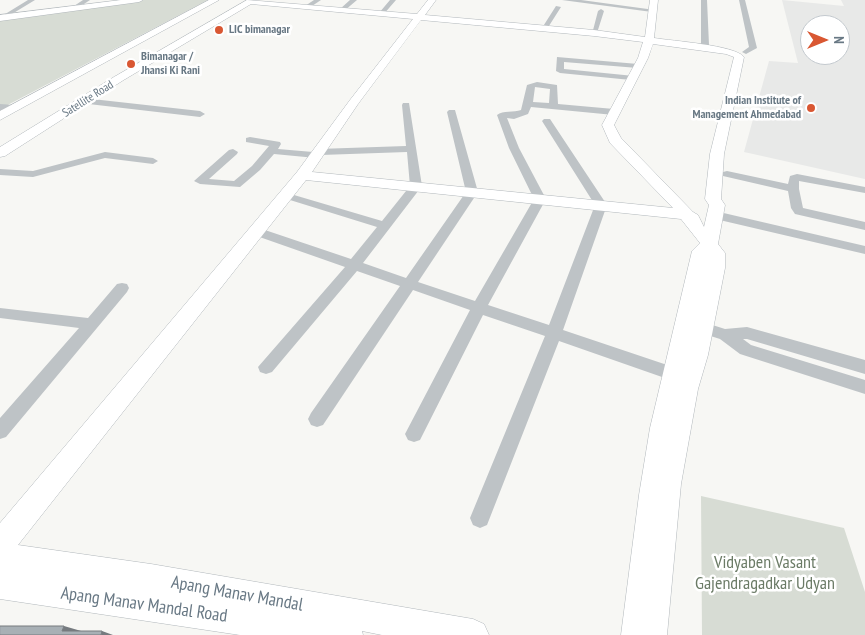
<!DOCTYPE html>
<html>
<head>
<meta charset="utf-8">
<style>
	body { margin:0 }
	#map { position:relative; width:865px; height:635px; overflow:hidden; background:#f7f7f4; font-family:"PT Sans Narrow",sans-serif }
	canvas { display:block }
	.north { position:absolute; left:800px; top:15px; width:50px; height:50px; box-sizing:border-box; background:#fff; border:1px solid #c3c9ce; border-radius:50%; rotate:90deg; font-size:14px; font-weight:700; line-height:20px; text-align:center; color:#687884 }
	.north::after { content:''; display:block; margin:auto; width:18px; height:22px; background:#d95732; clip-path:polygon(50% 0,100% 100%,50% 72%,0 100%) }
</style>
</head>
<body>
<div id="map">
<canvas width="865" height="635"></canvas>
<div class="north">N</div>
</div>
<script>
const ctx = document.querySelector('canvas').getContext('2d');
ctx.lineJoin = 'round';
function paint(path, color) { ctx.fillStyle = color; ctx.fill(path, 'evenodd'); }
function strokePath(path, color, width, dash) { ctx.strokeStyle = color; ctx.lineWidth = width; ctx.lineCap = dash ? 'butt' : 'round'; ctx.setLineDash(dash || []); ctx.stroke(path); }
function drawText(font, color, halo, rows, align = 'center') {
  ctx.font = font + ' "PT Sans Narrow",sans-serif'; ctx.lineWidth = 5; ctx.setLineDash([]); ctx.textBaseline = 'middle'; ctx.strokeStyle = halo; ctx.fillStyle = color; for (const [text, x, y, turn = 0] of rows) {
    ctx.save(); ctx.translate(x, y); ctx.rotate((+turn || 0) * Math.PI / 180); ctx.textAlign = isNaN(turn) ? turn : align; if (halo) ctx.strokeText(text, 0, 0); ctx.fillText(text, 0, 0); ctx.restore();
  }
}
paint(new Path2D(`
	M782 0 844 6 841 0H865V179L744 152 769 61 798 63ZM810 25H840V55H810Z`), '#e8e9e8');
paint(new Path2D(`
	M134 0H208L0 109V17Z
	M701 496 844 528 865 592V635H702Z`), '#d7dcd4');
const secondary = new Path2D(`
	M121 0H143L139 2 0 21V15Z
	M209 0H219L0 120V111Z
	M247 0 417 14 428 0H436L425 15 594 30 645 37 650 0H658L654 38C672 41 735 45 744 57L724 154 721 199 725 205 718 244 725 253V268L708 355 698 389 681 484 667 635H621L639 495 650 428 692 251 700 243 681 219 306 180 18 545 151 564 473 619 484 624 489 635H382L362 631 363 635H240L0 599V523L297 172 350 100 413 19 251 4 122 81 5 156 0 157V147L114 77ZM421 20 594 36 643 42 638 58 602 125 610 143 673 208 312 172 358 104ZM653 44 726 54 734 57 710 154 705 199 709 205 704 227 698 215 693 212 621 138 614 125 648 58Z`);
strokePath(secondary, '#b1b7bb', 1);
paint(new Path2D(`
	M28 0H35L7 17 2 16Z
	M83 0H90L78 8H74V6Z
	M314 0H321L309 8H305V6Z
	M350 0H357L344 11H340V9Z
	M390 0H396L383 15H379V13Z
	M562 0H581L655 10 652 12Z
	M701 0H707L709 45 705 47 701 45Z
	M739 0H745L757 48 746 54 742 52 749 47Z
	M556 6 561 7 547 29H543L542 28Z
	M601 9 604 11 597 33 592 34 598 11Z
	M557 57 638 64 642 66 638 68 564 62V69L634 76 635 78 631 80 560 73 556 71Z
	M537 82 557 85 558 104 614 109 619 112 614 115 531 107 528 114 514 119 507 118 519 148 546 199 488 305 549 325 595 205 542 121 544 119H550L607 205 563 330 688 372 690 377 688 382 682 384 559 341 487 525 480 528 473 525 470 518 545 336 483 315 420 440 414 442 408 440 405 434 470 310 413 290 323 425 317 427 311 425 308 419 311 413 400 286 357 271 272 372 266 374 260 372 258 367 345 267 251 234 249 231 251 228H259L351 259 377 227 290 200 288 198 294 195 382 221 410 186 407 152 321 155 316 158 274 154 260 170 240 187 200 184 194 181 229 150 233 149 238 152 237 154 209 179 234 181 252 166 269 146 246 142V138L250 137 280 142 281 144 278 149 313 152 318 149 406 146 402 105 403 103H409L422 186 363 263 406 278 466 192 447 112 449 110H455L478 192 418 282 475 301 534 199 509 148 497 115C503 110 514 113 521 110L527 85ZM535 87 550 89 549 103 533 102Z
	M83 98 200 111 205 114 200 117 80 103 79 101Z
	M0 104 14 105 18 108 14 111 0 110Z
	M105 152 153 158 158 161 153 164 105 158 33 177 0 175V169L33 171Z
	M727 171 788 184 790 176 797 174 865 187V193L799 181V189L803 208 865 222V230L795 214 791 208 788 191 723 176 722 174 723 172Z
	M715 211 865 246V254L711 218 709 215 711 212Z
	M122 283 127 284 129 288 127 292 6 437 0 439V418L79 328 0 318V308L88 318 117 284Z
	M703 322 725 329 747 327 865 360V374L747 339H743L751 345 865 380V394L740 354 720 339 698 332 695 328 698 324Z`), '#bec3c6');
paint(secondary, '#fff');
paint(new Path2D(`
	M64 626 88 633 62 631Z
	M102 631 113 635H101Z`), '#767b7f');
const building = new Path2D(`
	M0 626H64L62 631H102L101 635H0Z`);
paint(building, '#a8b0b5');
strokePath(building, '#767b7f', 1);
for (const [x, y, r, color] of [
	[219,30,5,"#d95732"],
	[131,64,5,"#d95732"],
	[811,108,5,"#d95732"]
]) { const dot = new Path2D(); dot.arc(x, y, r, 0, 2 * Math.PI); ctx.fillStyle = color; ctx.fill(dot); strokePath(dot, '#fff', 2); }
drawText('bold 12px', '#687884', '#fff', [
	["LIC bimanagar",229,30],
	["Bimanagar /",141,57],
	["Jhansi Ki Rani",141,71],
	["Indian Institute of",801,101,"right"],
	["Management Ahmedabad",801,115,"right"]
], 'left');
drawText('12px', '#687884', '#fff', [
	["Satellite Road",88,99,-32]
]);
drawText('18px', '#6b7b66', '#fff', [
	["Vidyaben Vasant",765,563],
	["Gajendragadkar Udyan",765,584]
]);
drawText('18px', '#687884', '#fff', [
	["Apang Manav Mandal",237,594,10],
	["Apang Manav Mandal Road",144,605,8]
]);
</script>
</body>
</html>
